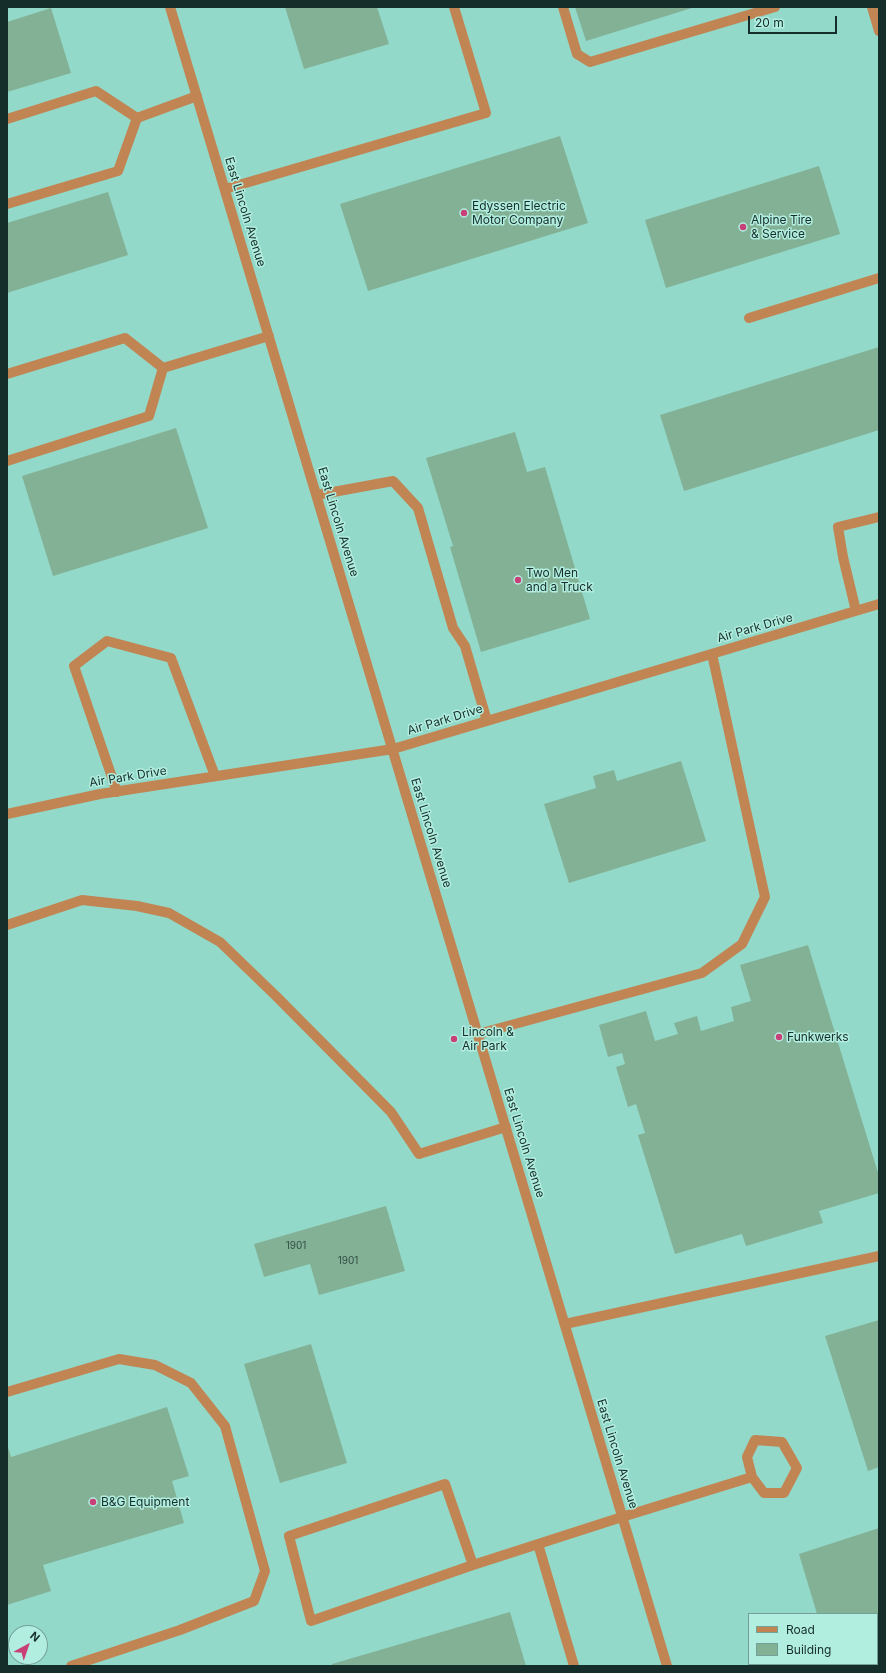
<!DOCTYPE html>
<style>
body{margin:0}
#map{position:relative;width:886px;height:1673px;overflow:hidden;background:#a6e1d3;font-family:Inter,sans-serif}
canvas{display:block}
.frame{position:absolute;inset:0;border:8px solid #162e29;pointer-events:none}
.legend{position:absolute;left:748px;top:1613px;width:130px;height:52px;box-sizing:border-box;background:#b2eee0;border:1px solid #74a197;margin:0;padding:5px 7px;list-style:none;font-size:12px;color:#162e29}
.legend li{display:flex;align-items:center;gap:8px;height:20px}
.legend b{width:20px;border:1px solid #74a197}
.north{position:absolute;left:8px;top:1625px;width:40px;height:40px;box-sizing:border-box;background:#b2eee0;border:1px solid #74a197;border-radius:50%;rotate:40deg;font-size:11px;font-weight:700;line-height:16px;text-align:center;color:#162e29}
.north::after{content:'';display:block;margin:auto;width:14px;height:18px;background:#c94079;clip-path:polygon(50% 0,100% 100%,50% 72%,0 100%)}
.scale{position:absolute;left:748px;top:16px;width:89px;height:18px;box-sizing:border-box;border:2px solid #162e29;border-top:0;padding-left:5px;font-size:12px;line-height:14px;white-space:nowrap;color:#162e29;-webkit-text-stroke:3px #b2eee0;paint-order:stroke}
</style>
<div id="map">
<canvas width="886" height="1673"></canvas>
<div class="frame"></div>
<ul class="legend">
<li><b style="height:5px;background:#c18554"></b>Road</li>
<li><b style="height:11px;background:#83b196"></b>Building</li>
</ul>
<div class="north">N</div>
<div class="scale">20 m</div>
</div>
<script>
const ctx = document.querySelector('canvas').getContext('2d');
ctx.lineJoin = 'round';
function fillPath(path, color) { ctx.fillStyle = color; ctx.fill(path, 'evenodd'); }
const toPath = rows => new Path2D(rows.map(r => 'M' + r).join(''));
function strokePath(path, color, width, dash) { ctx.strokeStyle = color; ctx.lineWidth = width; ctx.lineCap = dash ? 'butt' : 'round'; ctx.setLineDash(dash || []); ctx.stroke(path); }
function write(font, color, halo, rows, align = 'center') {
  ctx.font = font + ' Inter,sans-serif'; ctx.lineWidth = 3; ctx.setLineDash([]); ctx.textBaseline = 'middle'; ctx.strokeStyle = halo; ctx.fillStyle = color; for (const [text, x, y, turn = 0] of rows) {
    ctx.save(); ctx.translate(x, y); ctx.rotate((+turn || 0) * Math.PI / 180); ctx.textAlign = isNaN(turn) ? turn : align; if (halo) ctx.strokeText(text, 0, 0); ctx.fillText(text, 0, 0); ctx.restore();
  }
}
fillPath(toPath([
 [7,7,879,7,879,1666,7,1666],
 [749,1614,877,1614,877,1664,749,1664],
 [16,1633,40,1633,40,1657,16,1657]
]), '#93d9c9');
fillPath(toPath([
 [285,7,377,7,389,44,304,69],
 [575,7,695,7,586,41],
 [51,8,71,73,7,92,7,22],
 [560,136,588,223,368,291,340,204],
 [819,166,840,234,666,288,645,220],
 [108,192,128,255,7,293,7,223],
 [879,347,879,430,684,491,660,415],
 [176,428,208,528,53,576,22,476],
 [515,432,527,472,545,467,590,619,481,652,450,547,453,546,426,458],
 [681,761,706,841,569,883,544,804,596,788,593,776,614,770,617,781],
 [808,945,879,1176,879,1193,819,1211,823,1223,746,1246,742,1234,675,1254,638,1135,645,1133,636,1104,628,1107,616,1067,625,1064,622,1053,608,1057,599,1025,646,1011,655,1041,678,1034,674,1023,697,1016,701,1031,734,1021,731,1007,751,1001,740,965],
 [386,1206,405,1271,319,1295,310,1264,264,1277,254,1244],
 [879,1320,879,1467,868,1471,825,1336],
 [311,1344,347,1463,280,1483,244,1364],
 [167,1407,189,1476,172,1481,184,1523,43,1565,51,1591,7,1605,7,1444,11,1457],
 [879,1528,879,1616,877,1617,877,1614,817,1614,799,1554],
 [510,1612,526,1666,332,1666,332,1664]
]), '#83b196');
strokePath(toPath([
 [170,7,667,1666],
 [563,7,577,54,590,62,775,7],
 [872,7,879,31],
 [137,118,197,96],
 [7,119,96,91,137,118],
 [225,189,486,113,454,7],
 [7,204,118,171,137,118],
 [749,318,879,278],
 [163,368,269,336],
 [7,374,125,338,163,368],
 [7,461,149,416,163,368],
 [317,495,393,481,418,508,453,628,465,646,487,721],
 [856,611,843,557,838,527,879,517],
 [117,792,74,666,107,641,171,658,215,776],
 [7,814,100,794,393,749,879,604],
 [7,925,82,900,137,906,169,913,220,942,276,996,391,1112,419,1154,506,1127],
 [478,1034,702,973,742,944,765,897,712,654],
 [565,1324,879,1256],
 [7,1392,119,1359,155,1365,191,1383,225,1426,265,1571,254,1601,180,1630,71,1666],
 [538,1544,574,1666],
 [473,1565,445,1484,289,1536,311,1621,473,1565,622,1517,752,1477,764,1493,784,1493,797,1468,782,1442,755,1440,747,1457,752,1477],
 [877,1650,879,1649],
 [815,1666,823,1664]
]), '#c18554', 10);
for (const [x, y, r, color] of [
 [464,213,4,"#c94079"],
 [743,227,4,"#c94079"],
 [518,580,4,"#c94079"],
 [779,1037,4,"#c94079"],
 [454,1039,4,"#c94079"],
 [93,1502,4,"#c94079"]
]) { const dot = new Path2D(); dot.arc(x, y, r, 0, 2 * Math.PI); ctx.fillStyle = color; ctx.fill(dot); strokePath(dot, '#b2eee0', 1.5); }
write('10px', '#314f44', null, [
 ["1901",296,1246],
 ["1901",348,1261]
]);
write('12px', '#162e29', '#b2eee0', [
 ["Edyssen Electric",472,206],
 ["Motor Company",472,220],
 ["Alpine Tire",751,220],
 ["& Service",751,234],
 ["Two Men",526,573],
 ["and a Truck",526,587],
 ["Lincoln &",462,1032],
 ["Air Park",462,1046],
 ["Funkwerks",787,1037],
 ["B&G Equipment",101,1502]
], 'left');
write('12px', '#162e29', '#b2eee0', [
 ["East Lincoln Avenue",245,212,73],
 ["East Lincoln Avenue",338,522,73],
 ["Air Park Drive",755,628,-16],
 ["Air Park Drive",445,720,-17],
 ["Air Park Drive",128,777,-9],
 ["East Lincoln Avenue",431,833,73],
 ["East Lincoln Avenue",524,1143,73],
 ["East Lincoln Avenue",617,1454,73]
]);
</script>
